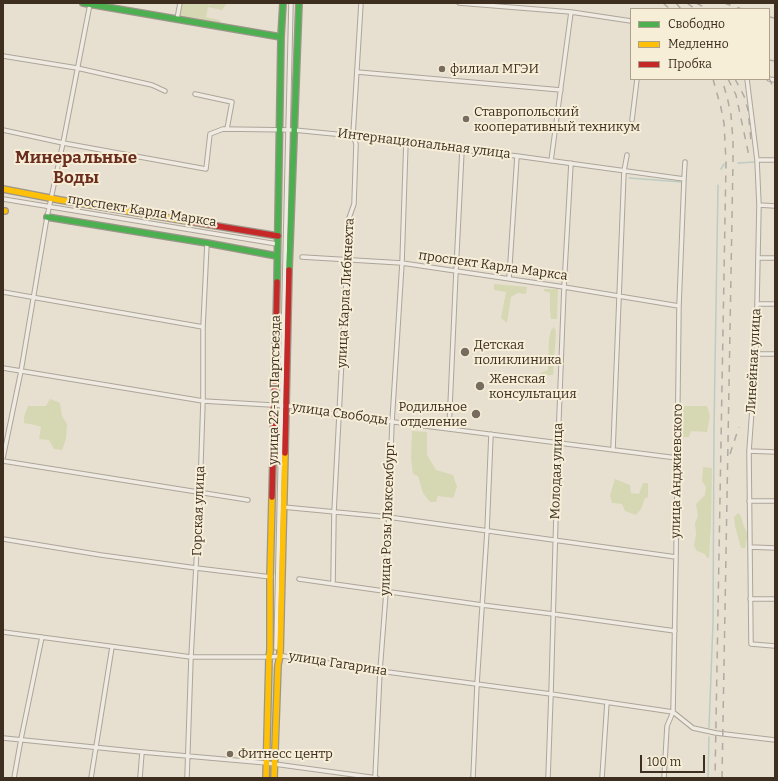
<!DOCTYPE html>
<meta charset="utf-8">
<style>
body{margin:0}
#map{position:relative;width:778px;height:781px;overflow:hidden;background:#e7e0d1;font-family:Bitter,serif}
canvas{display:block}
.frame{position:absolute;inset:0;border:4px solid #3d2e20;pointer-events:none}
.legend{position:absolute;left:630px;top:8px;width:140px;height:72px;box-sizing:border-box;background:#f7eed8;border:1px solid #ada18e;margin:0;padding:5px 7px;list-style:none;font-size:12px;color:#3d2e20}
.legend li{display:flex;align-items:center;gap:8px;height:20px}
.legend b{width:20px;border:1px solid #ada18e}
.scale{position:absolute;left:640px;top:755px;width:65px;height:18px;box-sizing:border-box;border:2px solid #3d2e20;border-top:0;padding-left:5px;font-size:12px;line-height:14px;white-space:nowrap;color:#3d2e20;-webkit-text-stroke:3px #f7eed8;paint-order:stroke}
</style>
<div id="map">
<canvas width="778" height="781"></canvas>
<div class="frame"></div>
<ul class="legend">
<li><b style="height:5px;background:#4caf50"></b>Свободно</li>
<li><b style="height:5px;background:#ffc107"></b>Медленно</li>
<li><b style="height:5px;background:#c62828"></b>Пробка</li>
</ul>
<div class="scale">100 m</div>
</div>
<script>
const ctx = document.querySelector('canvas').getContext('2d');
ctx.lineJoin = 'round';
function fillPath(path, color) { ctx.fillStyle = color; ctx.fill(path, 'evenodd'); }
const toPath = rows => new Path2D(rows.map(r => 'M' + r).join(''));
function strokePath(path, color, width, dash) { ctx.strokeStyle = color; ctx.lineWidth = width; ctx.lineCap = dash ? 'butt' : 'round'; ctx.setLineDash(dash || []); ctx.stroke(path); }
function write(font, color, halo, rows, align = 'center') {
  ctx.font = font + ' Bitter,serif'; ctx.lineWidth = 4; ctx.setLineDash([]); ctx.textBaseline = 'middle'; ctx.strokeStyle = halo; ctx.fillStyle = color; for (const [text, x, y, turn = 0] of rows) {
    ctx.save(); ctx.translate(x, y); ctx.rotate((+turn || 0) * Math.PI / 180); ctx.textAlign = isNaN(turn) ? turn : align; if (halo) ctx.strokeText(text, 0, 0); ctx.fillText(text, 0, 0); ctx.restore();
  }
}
fillPath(toPath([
 [181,3,203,3,210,5,211,3,227,3,222,10,208,7,206,17,220,20,221,25,178,18],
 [279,264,282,264,280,402,277,398],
 [494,284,527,287,526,294,518,293,511,297,507,323,501,318,506,292,494,290],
 [544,289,558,289,557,319,551,319,550,308,550,293,544,291],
 [554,327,556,332,553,375,541,376,540,373,548,370,549,339,551,330],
 [50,399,60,403,62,416,67,424,66,439,62,450,54,449,49,440,39,439,41,427,35,425,24,423,24,417,28,406,46,406],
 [682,406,707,406,710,416,707,432,691,431,689,437,683,437,681,431,683,417],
 [280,409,276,575,274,575,277,411],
 [412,431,427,432,427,455,436,470,453,475,457,487,453,498,438,496,436,502,430,502,423,493,418,476,413,474,411,459],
 [703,467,712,468,711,524,709,558,706,557,705,554,697,551,694,546,696,534,695,523,698,516,696,504,705,495,706,487,702,481],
 [615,479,630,485,631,493,639,494,643,483,648,483,648,497,645,498,641,509,636,515,625,511,622,504,612,503,610,495],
 [738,513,741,516,743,524,748,535,745,548,741,548,735,526,734,517],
 [273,665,275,668,273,753,271,755,269,754,269,753,272,666]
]), '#d6d7b3');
strokePath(toPath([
 [738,163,755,162],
 [721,169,724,164],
 [629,178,682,182],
 [709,728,713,623,714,428,718,185],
 [708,778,709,737]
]), '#bcccc2', 1.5);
const street = toPath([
 [459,3,571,12,631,21],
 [177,19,180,3],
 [3,56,77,68,152,85,165,91],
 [357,72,561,90],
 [747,79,757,160,759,205,756,354,749,451,751,644,775,646],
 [769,79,775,80],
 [195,94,232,102,227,129],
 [632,120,637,79],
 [3,130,63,143,206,169,210,134,223,129,294,130,406,141,462,150,517,156,684,179],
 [757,160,775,160],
 [551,161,571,12],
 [3,199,277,244],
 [759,205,775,206],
 [302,257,402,263,564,287,679,306],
 [759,258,775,258],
 [509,279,517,156],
 [3,292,203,327],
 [757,304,775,304],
 [756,354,775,354],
 [3,368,203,401,289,406,339,415,677,458],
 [449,429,456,271,462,150],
 [613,450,624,171,627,155],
 [749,451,775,452],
 [3,458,21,371,47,217,63,143,90,4],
 [3,461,248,500],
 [749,501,775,501],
 [283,507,388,517,676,557],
 [3,539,101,555,196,568,271,577],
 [750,547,775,548],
 [299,579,482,605,553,614,675,631],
 [333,584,334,512,347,260,348,221,354,204,356,144,353,135,361,3],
 [750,599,775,599],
 [3,632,191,657,269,657,283,656,380,671,551,694,673,712],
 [276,648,291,3],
 [673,712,693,728,716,733,775,740],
 [3,738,142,752,267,763,377,778],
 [14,778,21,739,42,637],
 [91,778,112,647],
 [140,778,142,752],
 [187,778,191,657,200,492,203,401,203,327,207,243],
 [375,778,380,671,386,592,392,422,402,263,406,141],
 [473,778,477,684,487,531,491,434],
 [548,778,551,694,558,443,564,287,571,163],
 [602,778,607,702],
 [664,778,667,726,673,712,676,557,679,306,684,179,685,162]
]);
const fast = toPath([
 [83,3,281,37],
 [47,217,207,243,277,256],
 [289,270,299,3],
 [277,282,281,37,283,3]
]);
const slow = toPath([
 [3,189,60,200,187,221],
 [3,211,5,211],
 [266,778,269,657,270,651,270,577,272,497],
 [274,778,278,665,280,656,285,453]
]);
const jam = toPath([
 [187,221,278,236],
 [285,453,289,270],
 [272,497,277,282]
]);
strokePath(street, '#ada599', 5.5);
strokePath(fast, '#9c958a', 8);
strokePath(slow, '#9c958a', 8);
strokePath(jam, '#9c958a', 8);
strokePath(street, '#efebe3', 3.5);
strokePath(fast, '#4caf50', 5.5);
strokePath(slow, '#ffc107', 5.5);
strokePath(jam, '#c62828', 5.5);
strokePath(toPath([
 [663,3,670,9],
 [676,3,681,9],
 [687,3,695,9],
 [696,3,708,9],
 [724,3,742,9],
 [769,17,775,18],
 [769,60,775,61],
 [769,78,775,91],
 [713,79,721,108,724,123,726,162,715,778],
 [728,79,736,95,749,156],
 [735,79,744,96,748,110,751,141],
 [730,454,739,427],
 [722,778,733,162,733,141,731,115,728,101,722,79]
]), '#afaaa2', 1.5, [7, 7]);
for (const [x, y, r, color] of [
 [442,69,4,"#786c5e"],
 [466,119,4,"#786c5e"],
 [465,352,5,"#786c5e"],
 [480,386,5,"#786c5e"],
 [476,414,5,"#786c5e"],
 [230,754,4,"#786c5e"]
]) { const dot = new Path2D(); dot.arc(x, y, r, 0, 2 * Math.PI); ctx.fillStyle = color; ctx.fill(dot); strokePath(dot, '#f7eed8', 1.5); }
write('13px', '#3d2e20', '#f7eed8', [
 ["филиал МГЭИ",450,69],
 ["Ставропольский",474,112],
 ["кооперативный техникум",474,127],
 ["Детская",474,345],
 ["поликлиника",474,360],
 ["Женская",489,379],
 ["консультация",489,394],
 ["Родильное",467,407,"right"],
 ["отделение",467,422,"right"],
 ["Фитнесс центр",238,754]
], 'left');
write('13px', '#3d2e20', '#f7eed8', [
 ["Интернациональная улица",424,144,7],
 ["проспект Карла Маркса",142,211,9],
 ["проспект Карла Маркса",493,266,8],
 ["улица Карла Либкнехта",346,293,-87],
 ["Линейная улица",754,361,-87],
 ["улица 22-го Партсъезда",275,390,-89],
 ["улица Свободы",340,414,8],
 ["Молодая улица",557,471,-88],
 ["улица Анджиевского",677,471,-89],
 ["Горская улица",199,511,-88],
 ["улица Розы Люксембург",388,519,-88],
 ["улица Гагарина",338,664,9]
]);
write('bold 17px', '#6b2e1e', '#f7eed8', [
 ["Минеральные",76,158],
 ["Воды",76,178]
]);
</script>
